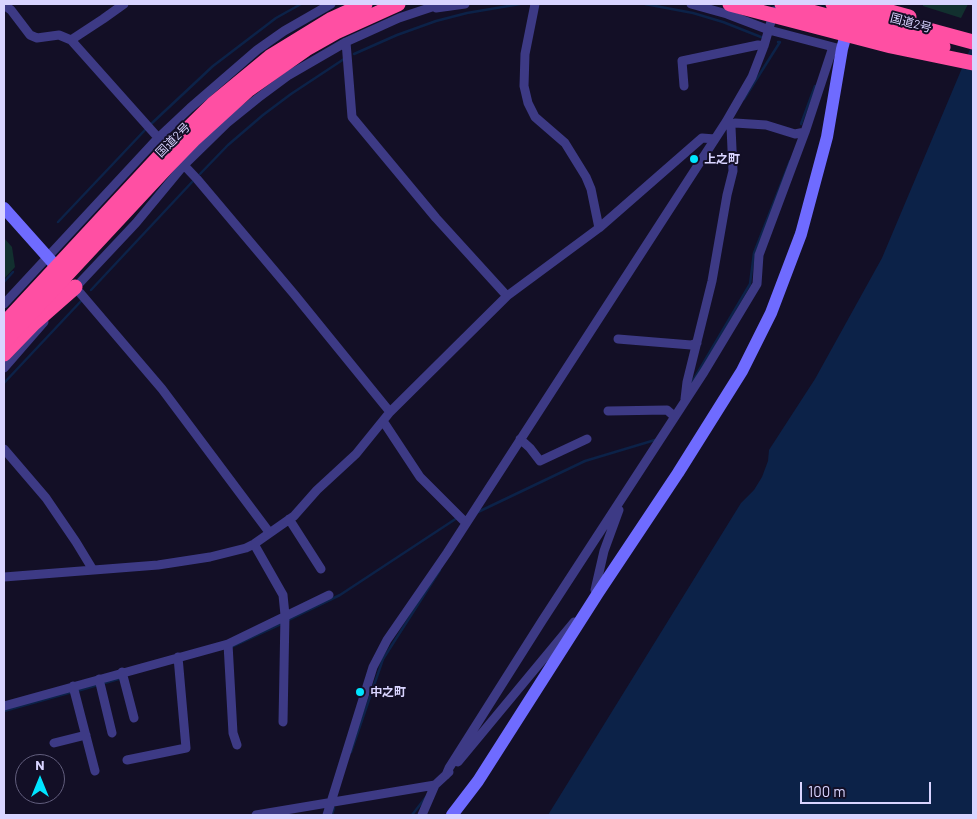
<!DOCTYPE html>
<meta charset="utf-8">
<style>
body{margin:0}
#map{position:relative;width:977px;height:819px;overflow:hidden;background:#130f26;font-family:Barlow,sans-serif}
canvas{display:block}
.frame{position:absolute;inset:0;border:5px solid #d9d4ff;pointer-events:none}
.north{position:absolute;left:15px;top:754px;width:50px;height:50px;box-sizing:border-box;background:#130f26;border:1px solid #625e7d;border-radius:50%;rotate:0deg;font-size:14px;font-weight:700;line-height:20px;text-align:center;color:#d9d4ff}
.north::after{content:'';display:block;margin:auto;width:18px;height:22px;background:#00e5ff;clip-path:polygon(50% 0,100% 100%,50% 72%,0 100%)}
.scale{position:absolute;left:800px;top:782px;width:131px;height:22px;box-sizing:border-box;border:2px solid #d9d4ff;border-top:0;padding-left:6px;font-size:15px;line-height:18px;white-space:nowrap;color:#d9d4ff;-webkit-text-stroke:4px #130f26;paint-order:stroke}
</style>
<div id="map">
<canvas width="977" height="819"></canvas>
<div class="frame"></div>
<div class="north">N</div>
<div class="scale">100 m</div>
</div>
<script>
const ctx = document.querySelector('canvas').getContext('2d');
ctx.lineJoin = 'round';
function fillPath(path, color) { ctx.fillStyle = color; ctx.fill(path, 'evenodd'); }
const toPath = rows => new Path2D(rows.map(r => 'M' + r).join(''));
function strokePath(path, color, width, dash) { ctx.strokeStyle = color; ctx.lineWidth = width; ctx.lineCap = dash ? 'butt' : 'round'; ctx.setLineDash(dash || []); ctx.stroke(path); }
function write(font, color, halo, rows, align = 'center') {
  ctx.font = font + ' Barlow,"Noto Sans JP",sans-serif'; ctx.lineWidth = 4; ctx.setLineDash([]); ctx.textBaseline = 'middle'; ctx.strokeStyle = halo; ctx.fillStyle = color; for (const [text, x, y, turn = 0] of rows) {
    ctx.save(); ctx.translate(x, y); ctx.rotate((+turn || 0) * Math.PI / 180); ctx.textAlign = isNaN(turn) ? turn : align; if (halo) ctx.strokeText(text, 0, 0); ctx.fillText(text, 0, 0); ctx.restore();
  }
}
fillPath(toPath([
 [923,4,968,4,961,18,923,6],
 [4,238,12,247,15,267,4,279]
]), '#12302f');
fillPath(toPath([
 [973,42,973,815,548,815,741,503,754,490,762,477,768,461,769,450,815,379,882,258]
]), '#0c2248');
strokePath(toPath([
 [645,4,693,13,723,22,761,37],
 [354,54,397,35,436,21,467,13,520,4],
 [744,99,780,42,778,42],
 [151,124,213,66,276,18,301,4],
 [801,124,815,86],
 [200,174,228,145,263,115,291,94,344,59],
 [58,222,145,130],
 [4,282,13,272],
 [91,290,193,181],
 [4,383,82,300],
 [691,384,750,284,754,253,790,161],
 [478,512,585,461,655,440],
 [288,620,340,595,457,518],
 [231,647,283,623],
 [77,691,122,678],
 [4,711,72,692],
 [351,752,383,659,440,570],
 [332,815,334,808],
 [412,815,426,797]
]), '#0c2248', 2.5);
strokePath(toPath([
 [535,4,525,54,524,86,528,103,535,117,565,143,586,177,591,189,599,228],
 [691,4,727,14,769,30,837,48],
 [4,5,11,10,30,35,37,38,59,35,71,40,170,151],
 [436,8,465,4],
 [71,40,103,19,124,4],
 [346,42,352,117,436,218,507,296],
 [684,86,682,61,758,45,764,46],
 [730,126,735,123,766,125,795,134,805,132],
 [181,162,197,179,294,294,390,412],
 [75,287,162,389,269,532],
 [73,290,136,223,184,165,227,123,258,98,289,75,346,42,399,18,441,4],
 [4,304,158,138,190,108,257,50,284,31,331,4],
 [618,339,691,345,697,343],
 [4,368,44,322],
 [685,399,687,382,712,281,727,195,733,171,731,127,726,122],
 [608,411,667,410,674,416],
 [383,421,420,477,466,523],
 [520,439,530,448,540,461,587,439],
 [4,449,46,498,76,542,93,570],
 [289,519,321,569],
 [254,544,283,595,285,615,283,722],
 [4,577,158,565,210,557,246,548,254,544,294,516,317,490,356,454,390,412,507,296,599,228,702,138,715,139],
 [598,593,595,590,604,551,619,510],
 [228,644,233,733,237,745],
 [122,672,134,718],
 [99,679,112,733],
 [73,686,95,771],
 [4,706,228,644,329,595],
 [54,743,86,735],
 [127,760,186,748,178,657],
 [458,762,574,622],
 [446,775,449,768,542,621,704,372,757,284,759,255,805,132,833,47],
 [256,815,435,785],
 [327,815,373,667,387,640,447,553,726,122,752,77,764,46,774,11],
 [422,815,435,785,449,772]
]), '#3d3a85', 9);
strokePath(toPath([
 [4,208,62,273],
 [452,815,478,781,598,593,678,473,742,371,771,313,801,234,827,137,842,49,848,27]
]), '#6f6bff', 12);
strokePath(toPath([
 [862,4,909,17],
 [4,354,34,323,75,287]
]), '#ff4fa3', 15);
strokePath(toPath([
 [730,4,891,46,973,63],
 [782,4,943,47],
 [833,4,973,42],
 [4,324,158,158,213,104,270,57,332,19,365,4],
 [4,342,166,168,193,140,249,89,306,49,336,32,398,4]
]), '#ff4fa3', 15);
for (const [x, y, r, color] of [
 [694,159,5,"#00e5ff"],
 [360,692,5,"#00e5ff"]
]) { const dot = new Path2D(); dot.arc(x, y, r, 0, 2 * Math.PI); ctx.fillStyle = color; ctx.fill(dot); strokePath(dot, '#130f26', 2); }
write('12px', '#d9d4ff', '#130f26', [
 ["国道2号",911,23,15],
 ["国道2号",173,140,-45]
]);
write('bold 12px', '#d9d4ff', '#130f26', [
 ["上之町",704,159],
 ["中之町",370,692]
], 'left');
</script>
